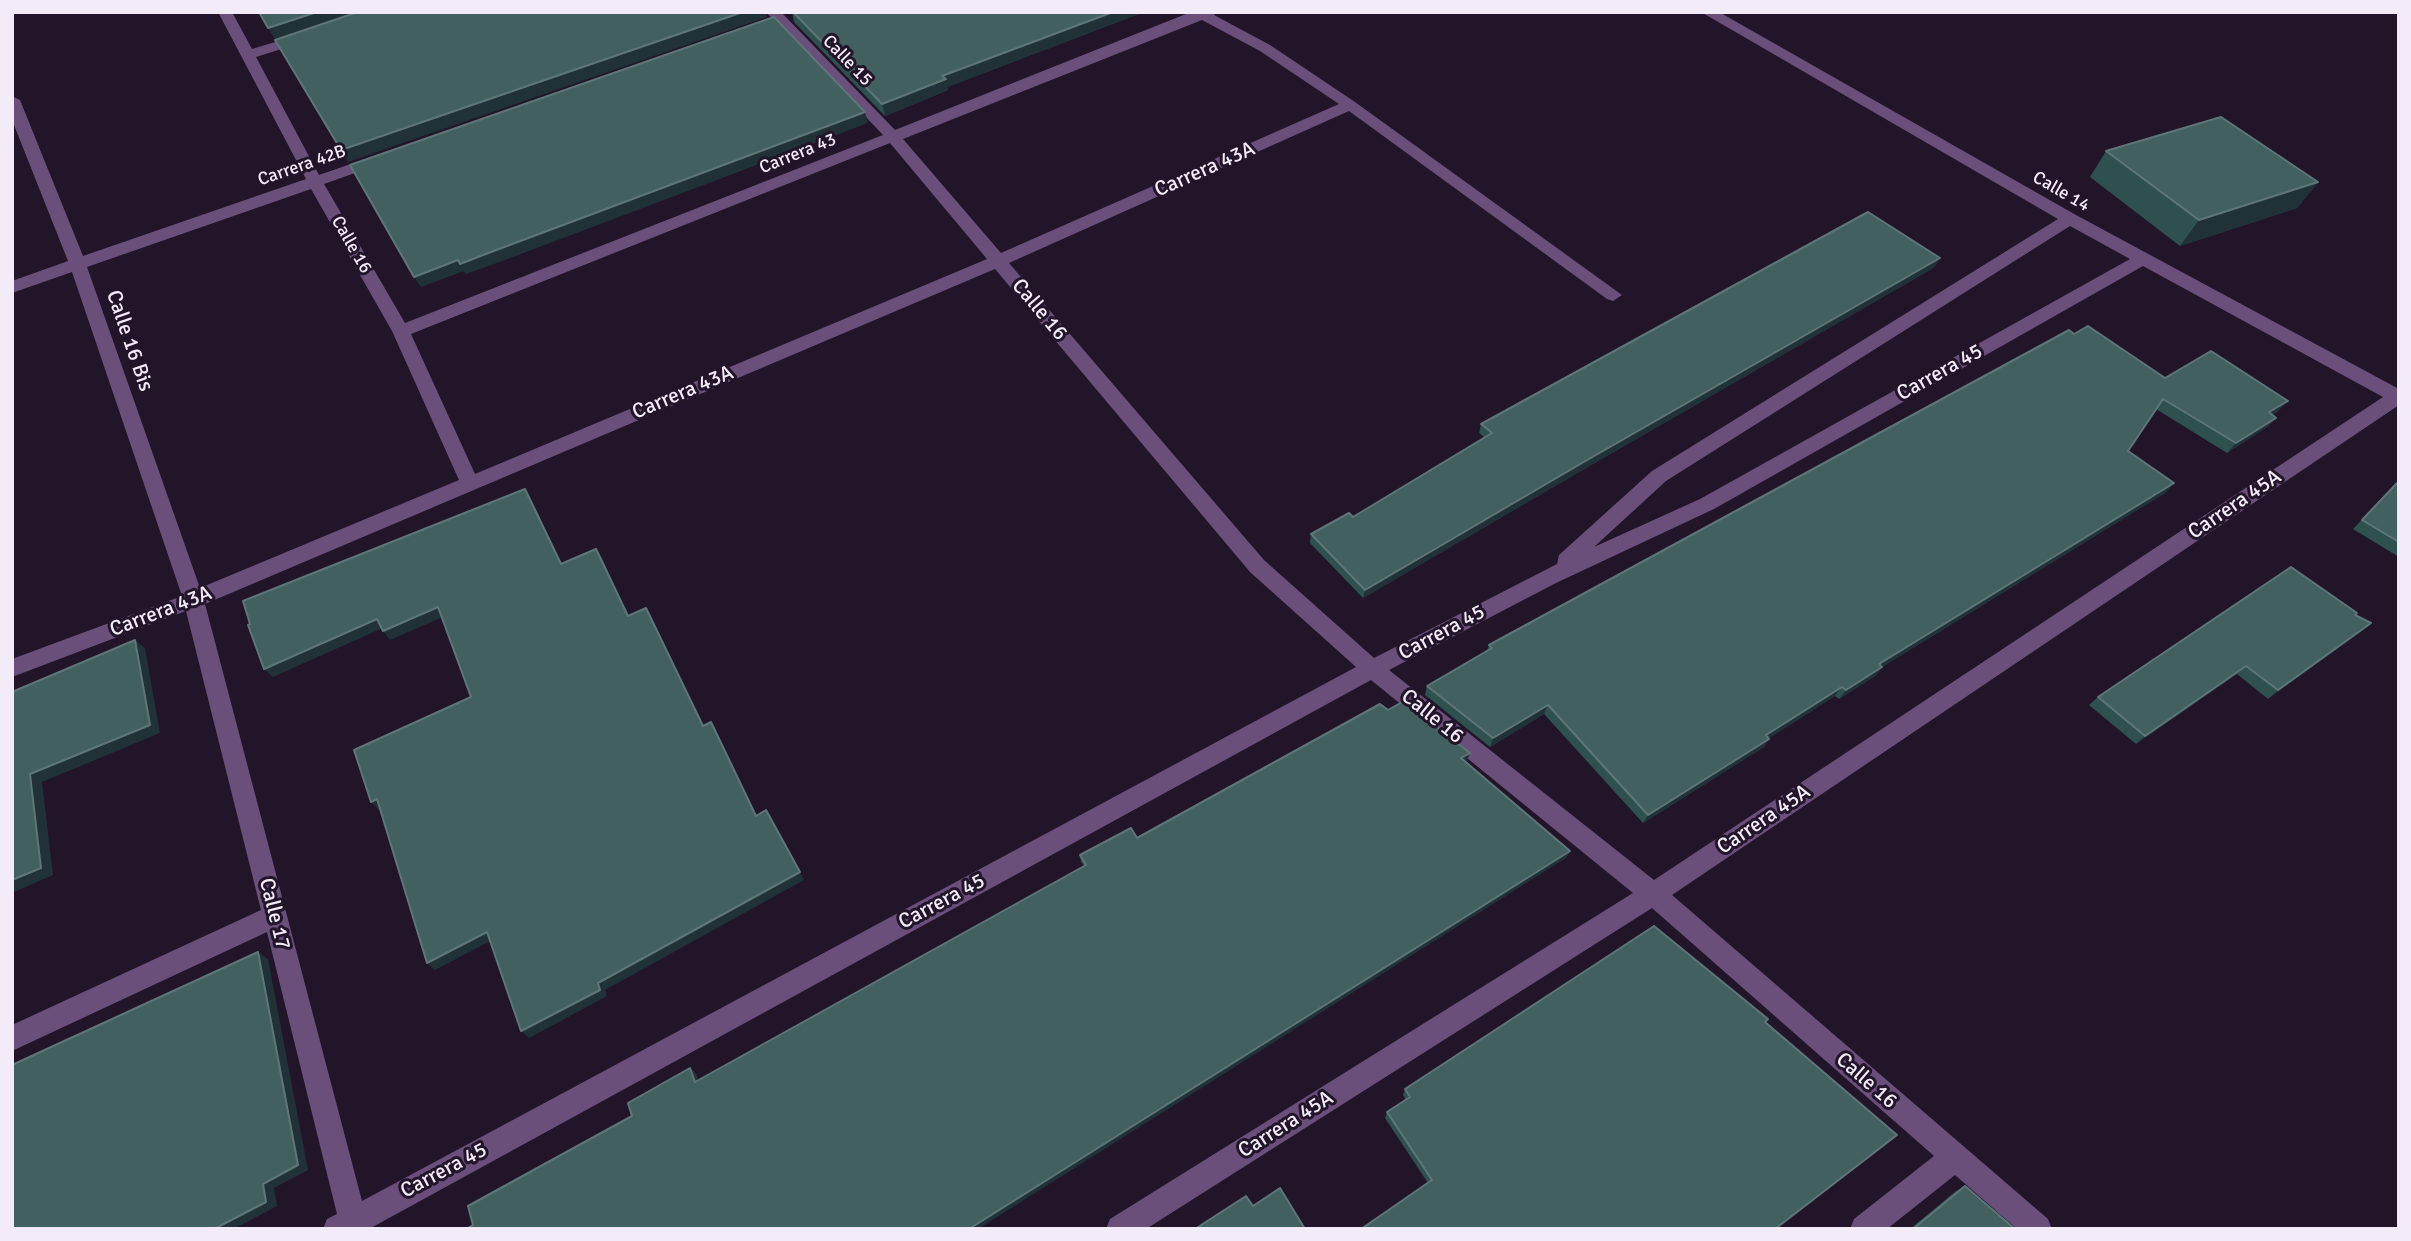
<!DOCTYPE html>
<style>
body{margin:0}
#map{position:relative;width:2411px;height:1241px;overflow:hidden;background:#22152a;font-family:Signika,sans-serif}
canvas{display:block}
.frame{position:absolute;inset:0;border:14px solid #f4ebf9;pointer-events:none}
</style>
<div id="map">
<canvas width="2411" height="1241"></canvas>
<div class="frame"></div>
</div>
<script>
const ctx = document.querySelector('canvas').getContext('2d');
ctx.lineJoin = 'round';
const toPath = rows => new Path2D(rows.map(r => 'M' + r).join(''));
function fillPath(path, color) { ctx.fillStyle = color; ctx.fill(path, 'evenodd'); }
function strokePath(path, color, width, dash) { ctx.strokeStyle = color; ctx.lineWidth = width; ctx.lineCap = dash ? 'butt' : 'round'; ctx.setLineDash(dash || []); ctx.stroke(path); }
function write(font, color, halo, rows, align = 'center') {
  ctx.font = font + ' Signika,sans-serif'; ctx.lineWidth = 6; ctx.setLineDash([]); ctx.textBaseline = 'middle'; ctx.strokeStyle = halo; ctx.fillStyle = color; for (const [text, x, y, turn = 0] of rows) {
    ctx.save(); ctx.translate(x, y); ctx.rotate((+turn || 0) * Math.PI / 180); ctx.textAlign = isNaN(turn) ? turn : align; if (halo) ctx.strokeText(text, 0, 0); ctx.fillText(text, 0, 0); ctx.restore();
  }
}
fillPath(toPath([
 [218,12,232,12,252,49,305,33,312,37,310,40,256,57,319,175,377,155,385,160,383,163,324,184,405,323,883,135,766,12,781,12,895,130,1191,12,1216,12,1214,15,1270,45,1355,102,1622,295,1613,301,1607,299,1349,111,1009,263,1264,560,1374,658,1557,564,1559,555,1652,471,2058,219,1701,12,1719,12,2076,215,2399,389,2399,405,1672,895,2048,1219,2052,1229,2017,1229,1955,1175,1887,1229,1850,1229,1854,1219,1934,1156,1652,908,1146,1229,1106,1229,1110,1219,1633,893,1371,680,369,1229,323,1229,327,1219,337,1214,267,932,12,1051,12,1025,261,910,186,611,12,677,12,659,182,596,72,272,12,293,12,281,68,261,12,120,12,96,20,100,83,256,306,179,218,12],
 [1202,20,1260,51,1339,104,1001,253,903,139,1202,20],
 [890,143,987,259,475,474,411,334,890,143],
 [311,189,392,331,459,480,200,588,87,267,311,189],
 [2070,226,2130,259,1700,499,1594,547,1666,481,2070,226],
 [2143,266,2383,397,1654,880,1389,670,1556,583,1714,509,2143,266],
 [995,269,1250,572,1356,667,362,1201,205,604,995,269]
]), '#6a4f7a');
fillPath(toPath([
 [792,12,1144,12,947,87,948,90,885,116,794,22],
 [2106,151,2318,182,2297,208,2180,246,2090,177],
 [1935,267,1579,472,1363,598,1310,543,1311,534,1353,517,1485,438,1479,433,1481,424],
 [2074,334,2165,378,2278,411,2272,415,2276,418,2267,427,2227,453,2156,409,2128,451,2174,483,2165,493,1882,667,1875,676,1839,699,1835,696,1769,738,1764,747,1643,823,1544,714,1490,747,1425,695,1427,686,1487,651,1489,645],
 [2399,480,2399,557,2353,529],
 [2355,615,2371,623,2268,699,2237,674,2136,744,2089,705,2098,697],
 [1388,710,1467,761,1466,762,1570,851,1566,858,473,1225,632,1116,690,1068,696,1074,698,1080,1084,866,1081,862,1080,855,1137,838],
 [1765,1022,1428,1183,1385,1118,1387,1112,1406,1100,1403,1095,1405,1089],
 [1965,1186,2015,1229,1910,1229,1956,1191]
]), '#2e504f');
fillPath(toPath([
 [317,12,360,12,275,39,268,28],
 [743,12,765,12,767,17,348,162,341,150],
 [1113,12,1144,12,947,87,948,90,885,116,882,104,942,76],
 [865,112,868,123,497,263,466,274,464,271,421,287,414,277],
 [2318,182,2297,208,2180,246,2199,220],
 [1940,258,1935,267,1579,472,1363,598,1365,590,1582,463],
 [2288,401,2278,411,2260,422,2269,412],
 [2276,418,2267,427,2227,453,2236,443],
 [2174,483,2165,493,1872,673,1879,664],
 [525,489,530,498,567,573,561,564],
 [596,549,602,558,633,625,628,616],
 [438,607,445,616,390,640,383,631],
 [646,608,651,617,708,734,703,726],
 [377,619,385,627,273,677,264,669],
 [2371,623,2361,632,2268,699,2278,690],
 [135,640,145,648,160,733,42,782,53,875,12,893,12,880,30,774],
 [2246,666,2237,674,2136,744,2145,736],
 [1882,667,1875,676,1839,699,1846,690],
 [1842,687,1835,696,1760,744,1766,735],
 [1548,705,1544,714,1490,747,1493,738],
 [1769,739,1764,747,1643,823,1648,815],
 [1470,753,1467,761,1459,766,1461,758],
 [377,799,379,810,371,802],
 [766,810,804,880,605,990,607,996,529,1038,521,1031],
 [1570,851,1566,858,978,1229,969,1229],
 [487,932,494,939,435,970,427,963],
 [258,952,268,959,308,1170,274,1188,277,1206,234,1229,214,1229,263,1184],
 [690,1068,696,1074,701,1087,695,1082]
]), '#203138');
const building = toPath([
 [259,12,317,12,268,28,259,12],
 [358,12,743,12,341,150,275,40,358,12],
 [793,12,1113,12,942,76,946,79,882,104,793,12],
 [774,17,865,112,491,252,460,264,458,260,414,277,350,165,774,17],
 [2221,117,2318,182,2199,220,2106,151,2221,117],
 [1868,212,1940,258,1582,463,1365,590,1311,534,1349,513,1353,517,1492,433,1481,424,1868,212],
 [2088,326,2165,378,2211,351,2288,401,2269,412,2276,418,2236,443,2163,399,2128,451,2174,483,1879,664,1882,667,1846,690,1842,687,1766,735,1769,739,1648,815,1548,705,1493,738,1427,686,1492,648,1489,645,2069,330,2074,334,2088,326],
 [2399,481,2399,542,2362,520,2399,481],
 [525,489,561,564,596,549,628,616,646,608,703,726,711,722,756,816,766,810,800,872,598,983,600,990,521,1031,487,932,427,963,377,799,371,802,354,750,471,697,438,607,383,631,377,619,264,669,248,625,250,624,243,601,525,489],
 [2291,567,2357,613,2355,615,2371,623,2278,690,2246,666,2145,736,2098,697,2291,567],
 [135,640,150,725,30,774,41,868,12,880,12,692,135,640],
 [1404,701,1470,753,1461,758,1570,851,969,1229,466,1229,473,1225,468,1206,632,1116,628,1103,690,1068,695,1082,1086,865,1080,855,1131,828,1137,838,1380,704,1388,710,1404,701],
 [1654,926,1768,1019,1765,1022,1897,1135,1775,1229,1361,1229,1432,1180,1387,1112,1410,1097,1405,1089,1654,926],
 [258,952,298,1165,263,1184,266,1202,214,1229,12,1229,12,1065,258,952],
 [1965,1186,2015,1229,1913,1229,1965,1186],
 [1280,1188,1305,1229,1195,1229,1246,1196,1253,1206,1280,1188]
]);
fillPath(building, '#436061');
strokePath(building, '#5f7679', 2);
write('18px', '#f4ebf9', '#22152a', [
 ["Calle 15",847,61,46],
 ["Carrera 43",798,154,-22],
 ["Carrera 42B",302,166,-19],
 ["Calle 14",2061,192,30],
 ["Calle 16",351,245,60]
]);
write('21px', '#f4ebf9', '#22152a', [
 ["Carrera 43A",1205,170,-24],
 ["Calle 16",1039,310,50],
 ["Calle 16 Bis",129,341,71],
 ["Carrera 45",1940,373,-29],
 ["Carrera 43A",683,393,-23],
 ["Carrera 45A",2235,505,-34],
 ["Carrera 43A",161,612,-21],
 ["Carrera 45",1442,633,-28],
 ["Calle 16",1432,717,39],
 ["Carrera 45A",1764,820,-34],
 ["Carrera 45",942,902,-28],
 ["Calle 17",274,914,76],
 ["Calle 16",1866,1081,41],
 ["Carrera 45A",1286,1125,-32],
 ["Carrera 45",444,1171,-28]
]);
</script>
